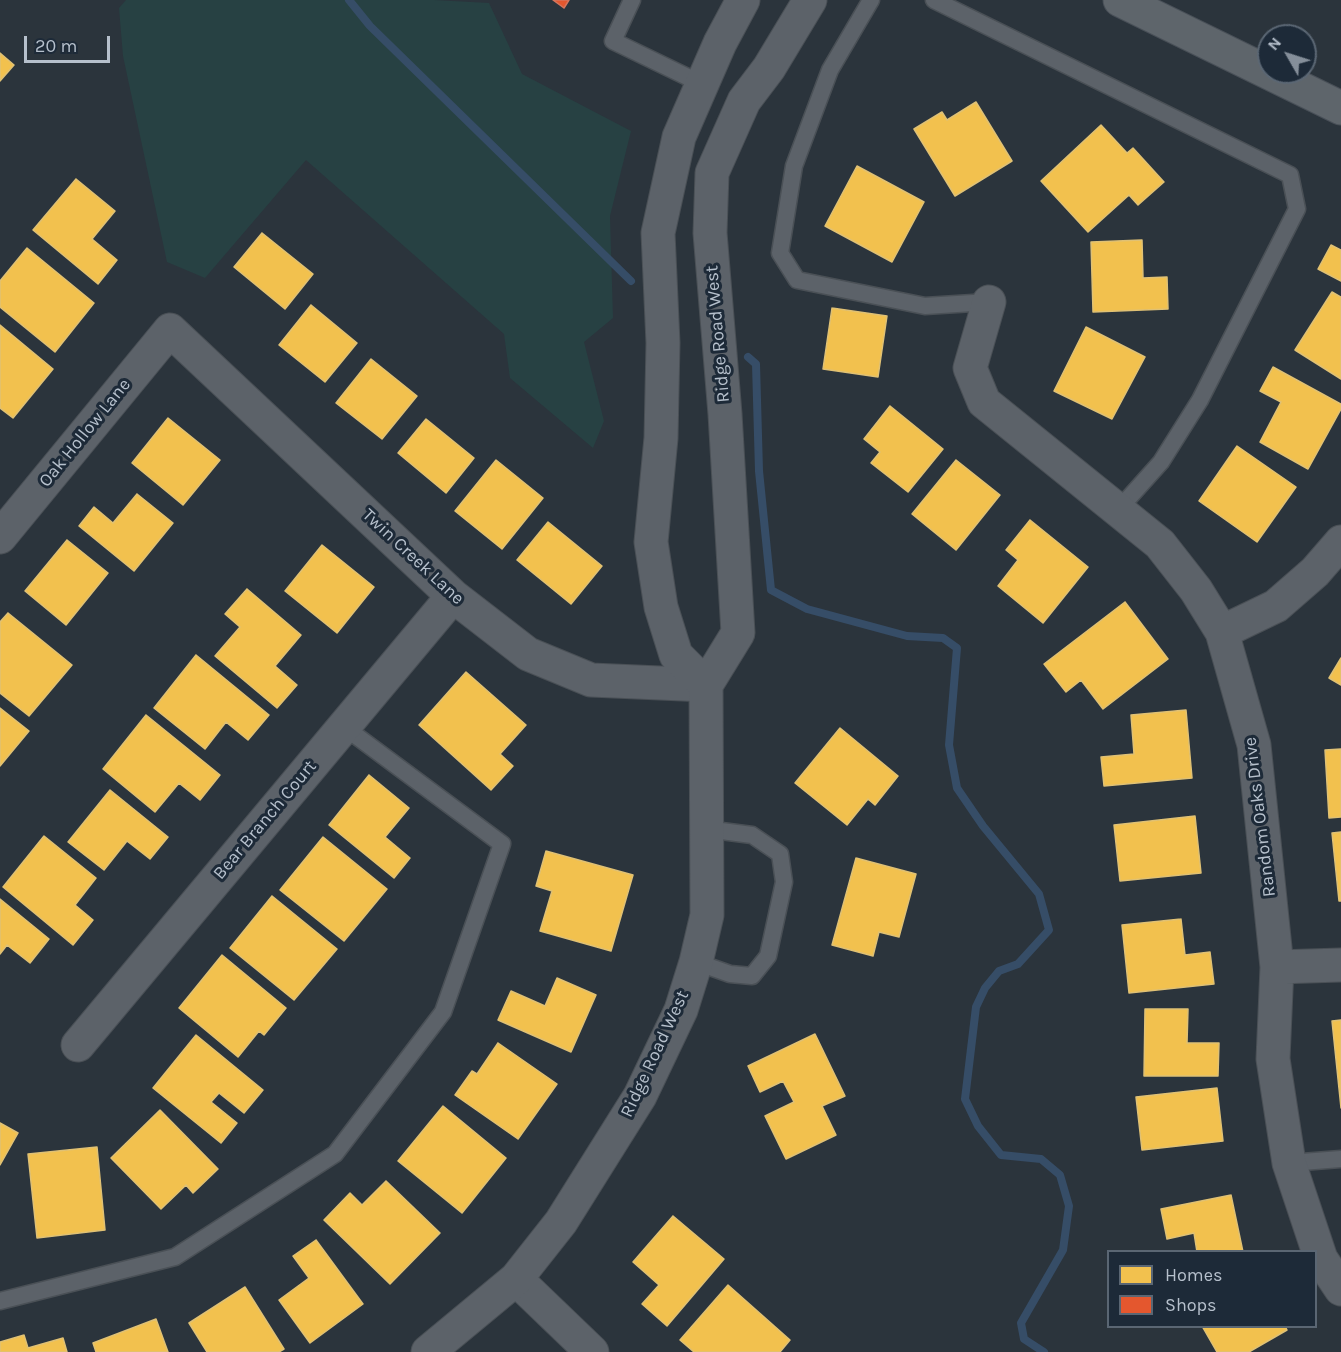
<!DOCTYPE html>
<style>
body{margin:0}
#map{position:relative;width:1341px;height:1352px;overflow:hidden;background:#2b343c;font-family:Karla,sans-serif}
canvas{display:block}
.legend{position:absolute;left:1107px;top:1250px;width:210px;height:78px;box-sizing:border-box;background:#1d2a38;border:2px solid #5a6673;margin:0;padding:8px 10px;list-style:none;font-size:18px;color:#b6c0cc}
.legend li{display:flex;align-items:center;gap:12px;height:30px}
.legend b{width:30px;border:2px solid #5a6673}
.north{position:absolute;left:1257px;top:24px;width:60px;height:60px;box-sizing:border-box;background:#1d2a38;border:2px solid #5a6673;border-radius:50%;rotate:309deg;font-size:16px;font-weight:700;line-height:24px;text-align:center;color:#b6c0cc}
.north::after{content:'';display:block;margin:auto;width:21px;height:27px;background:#858f9a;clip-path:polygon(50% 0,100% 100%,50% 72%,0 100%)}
.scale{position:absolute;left:24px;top:36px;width:86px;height:27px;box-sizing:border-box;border:3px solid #b6c0cc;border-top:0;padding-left:8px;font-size:18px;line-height:21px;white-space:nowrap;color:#b6c0cc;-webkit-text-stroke:4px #1d2a38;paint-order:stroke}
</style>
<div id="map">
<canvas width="1341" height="1352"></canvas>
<ul class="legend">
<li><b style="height:16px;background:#f2c14e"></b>Homes</li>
<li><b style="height:16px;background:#e4572e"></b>Shops</li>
</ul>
<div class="north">N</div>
<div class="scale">20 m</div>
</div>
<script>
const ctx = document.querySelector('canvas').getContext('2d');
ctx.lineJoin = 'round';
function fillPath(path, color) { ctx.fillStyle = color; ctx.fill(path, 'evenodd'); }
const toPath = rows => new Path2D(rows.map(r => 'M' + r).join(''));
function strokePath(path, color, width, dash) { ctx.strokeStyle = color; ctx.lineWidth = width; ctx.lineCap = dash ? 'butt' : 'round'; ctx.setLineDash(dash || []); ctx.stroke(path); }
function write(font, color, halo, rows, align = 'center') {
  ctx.font = font + ' Karla,sans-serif'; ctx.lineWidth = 6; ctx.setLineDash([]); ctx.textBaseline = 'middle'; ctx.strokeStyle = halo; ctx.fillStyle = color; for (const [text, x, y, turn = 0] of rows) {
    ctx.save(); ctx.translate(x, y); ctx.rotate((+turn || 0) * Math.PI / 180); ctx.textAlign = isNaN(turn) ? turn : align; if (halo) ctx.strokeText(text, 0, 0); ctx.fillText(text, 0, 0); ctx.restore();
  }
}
fillPath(toPath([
 [126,0,434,0,489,3,522,74,631,131,610,216,613,318,584,342,604,421,593,448,510,378,504,334,306,160,205,278,167,262,123,56,119,8]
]), '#274143');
const homes = toPath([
 [0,53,14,65,0,81,0,53],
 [976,102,1012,161,955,196,914,129,942,112,947,120,976,102],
 [1101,125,1127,153,1133,148,1164,182,1138,205,1129,195,1088,232,1041,181,1101,125],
 [857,166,924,202,892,262,825,226,857,166],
 [76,179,115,211,92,239,117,260,98,284,33,230,76,179],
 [262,233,313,274,285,309,234,267,262,233],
 [1142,240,1143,278,1167,277,1168,309,1093,312,1091,242,1142,240],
 [1331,245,1341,250,1341,281,1318,269,1331,245],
 [27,248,94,303,55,352,0,307,0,281,27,248],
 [1332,292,1341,297,1341,379,1295,350,1332,292],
 [311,305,357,343,325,382,279,345,311,305],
 [832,308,887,316,878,377,823,369,832,308],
 [0,325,53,369,13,418,0,408,0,325],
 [1086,327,1145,357,1112,419,1054,391,1086,327],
 [371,359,417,396,382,439,336,403,371,359],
 [1273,367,1341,404,1341,409,1308,469,1260,442,1281,402,1260,391,1273,367],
 [890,406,943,449,908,492,871,463,880,452,864,439,890,406],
 [168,418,220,460,183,505,132,463,168,418],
 [426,419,474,458,446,493,398,453,426,419],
 [1237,446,1296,487,1257,542,1199,501,1237,446],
 [496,460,543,498,502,549,455,511,496,460],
 [956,460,1000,495,956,550,912,514,956,460],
 [137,494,173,523,134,571,79,526,94,507,113,523,137,494],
 [1030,520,1088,567,1043,623,998,586,1018,560,1006,550,1030,520],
 [548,522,602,566,571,604,517,560,548,522],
 [67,540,108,573,66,625,25,591,67,540],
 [322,545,374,587,337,633,285,591,322,545],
 [247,589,301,635,275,666,297,685,277,708,215,656,240,627,225,614,247,589],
 [1125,602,1168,659,1103,709,1081,680,1066,692,1044,664,1125,602],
 [8,613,72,665,29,716,0,693,0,622,8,613],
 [196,655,269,715,248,740,226,722,205,749,154,708,196,655],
 [1341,658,1341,685,1329,678,1341,658],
 [466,672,526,725,500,754,513,766,491,790,419,725,466,672],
 [0,708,29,731,0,766,0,708],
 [1186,710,1192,778,1104,786,1101,757,1134,754,1131,715,1186,710],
 [146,715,220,775,200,800,179,783,155,812,103,769,146,715],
 [840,728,898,776,875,805,868,799,847,825,795,783,840,728],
 [1341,749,1341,817,1329,818,1325,750,1341,749],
 [369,775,409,808,385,837,410,858,394,878,329,825,369,775],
 [110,790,168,837,150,859,127,841,104,870,68,842,110,790],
 [1195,816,1201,873,1120,881,1114,825,1195,816],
 [1341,832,1341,901,1339,901,1332,833,1341,832],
 [44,836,96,878,75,905,93,920,73,945,3,887,44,836],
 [323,837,387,889,344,941,280,890,323,837],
 [546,851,633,875,611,951,540,931,552,891,536,886,546,851],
 [856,858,916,874,899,937,879,932,873,956,832,945,856,858],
 [272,896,337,949,294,1000,230,948,272,896],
 [0,899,49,939,30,963,7,945,0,954,0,899],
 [1181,919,1185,955,1210,952,1214,984,1129,993,1122,925,1181,919],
 [222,955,286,1008,264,1035,259,1031,238,1057,179,1008,222,955],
 [557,978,596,995,571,1052,498,1020,511,991,545,1006,557,978],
 [1145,1009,1188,1009,1187,1043,1219,1043,1218,1076,1144,1076,1145,1009],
 [1341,1020,1341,1108,1332,1021,1341,1020],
 [815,1034,845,1096,822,1106,836,1135,786,1159,765,1116,794,1102,783,1081,760,1092,748,1066,815,1034],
 [196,1035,263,1090,244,1113,219,1093,211,1102,237,1123,221,1143,153,1088,196,1035],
 [498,1043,557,1084,518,1139,455,1095,472,1071,477,1074,498,1043],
 [1217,1088,1223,1141,1142,1150,1136,1097,1217,1088],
 [443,1106,506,1158,462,1213,398,1161,443,1106],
 [160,1110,218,1169,193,1193,186,1185,161,1209,111,1158,160,1110],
 [0,1123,18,1133,0,1165,0,1123],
 [97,1147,105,1230,37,1238,28,1154,97,1147],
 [386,1181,440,1233,390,1284,324,1220,350,1193,362,1205,386,1181],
 [1231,1195,1243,1252,1197,1252,1194,1233,1167,1239,1161,1209,1231,1195],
 [673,1216,724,1259,667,1326,642,1304,659,1285,633,1262,673,1216],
 [316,1240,363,1304,310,1343,279,1300,309,1278,293,1256,316,1240],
 [728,1285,790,1340,780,1352,694,1352,680,1340,728,1285],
 [245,1287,284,1349,279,1352,207,1352,189,1323,245,1287],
 [156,1319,168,1352,96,1352,93,1343,156,1319],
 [1202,1326,1285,1326,1287,1330,1249,1352,1217,1352,1202,1326],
 [24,1335,28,1348,63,1338,67,1352,0,1352,0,1342,24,1335]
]);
fillPath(homes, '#f2c14e');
strokePath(homes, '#e0c174', 1.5);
const shops = toPath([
 [553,0,569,0,564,8,553,0]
]);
fillPath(shops, '#e4572e');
strokePath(shops, '#d6765d', 1.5);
strokePath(toPath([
 [349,0,370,26,631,281],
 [748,357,756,364,759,471,771,590,807,609,907,636,943,638,957,648,949,745,957,788,983,826,1039,894,1049,930,1018,964,999,971,985,988,976,1007,965,1099,978,1126,1001,1155,1041,1159,1060,1175,1069,1206,1063,1250,1021,1323,1024,1339,1044,1352]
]), '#364d67', 8);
const service = toPath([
 [632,0,613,41,702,84],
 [871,0,830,70,794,166,780,253,797,280,925,306,989,302],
 [934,0,1290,175,1297,209,1200,400,1161,462,1118,510],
 [696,962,730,974,752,976,768,956,784,882,780,854,752,835,706,829],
 [1289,1163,1341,1159],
 [0,1301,175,1257,335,1154,443,1012,502,844,343,726]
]);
const minor = toPath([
 [989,302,970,368,984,402,1160,544,1196,590,1222,632,1254,745,1277,967,1273,1059,1289,1163,1321,1259,1341,1289],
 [0,537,170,330,453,596,528,654,591,680,706,685],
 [1222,632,1276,606,1315,572,1341,542],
 [1277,967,1341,965],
 [78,1045,453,596],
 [516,1279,592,1352]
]);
const tertiary = toPath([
 [706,685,676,655,661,607,651,542,661,438,663,343,658,233,679,137,720,43,743,0],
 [428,1352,516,1279,561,1222,640,1096,681,1010,696,962,707,915,706,685,738,633,725,414,710,233,712,173,744,101,769,68,810,0]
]);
const primary = toPath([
 [1120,0,1341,108]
]);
strokePath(service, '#4a5056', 19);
strokePath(minor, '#4a5056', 35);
strokePath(tertiary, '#4a5056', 35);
strokePath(primary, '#495058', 35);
strokePath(service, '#5c6269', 16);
strokePath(minor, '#5c6269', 33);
strokePath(tertiary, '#5c6269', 33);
strokePath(primary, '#5e656b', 33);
write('18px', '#b6c0cc', '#1d2a38', [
 ["Ridge Road West",718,334,-95],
 ["Oak Hollow Lane",85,433,-51],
 ["Twin Creek Lane",413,557,43],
 ["Random Oaks Drive",1260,817,-97],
 ["Bear Branch Court",265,820,-50],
 ["Ridge Road West",655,1054,-65]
]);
</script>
